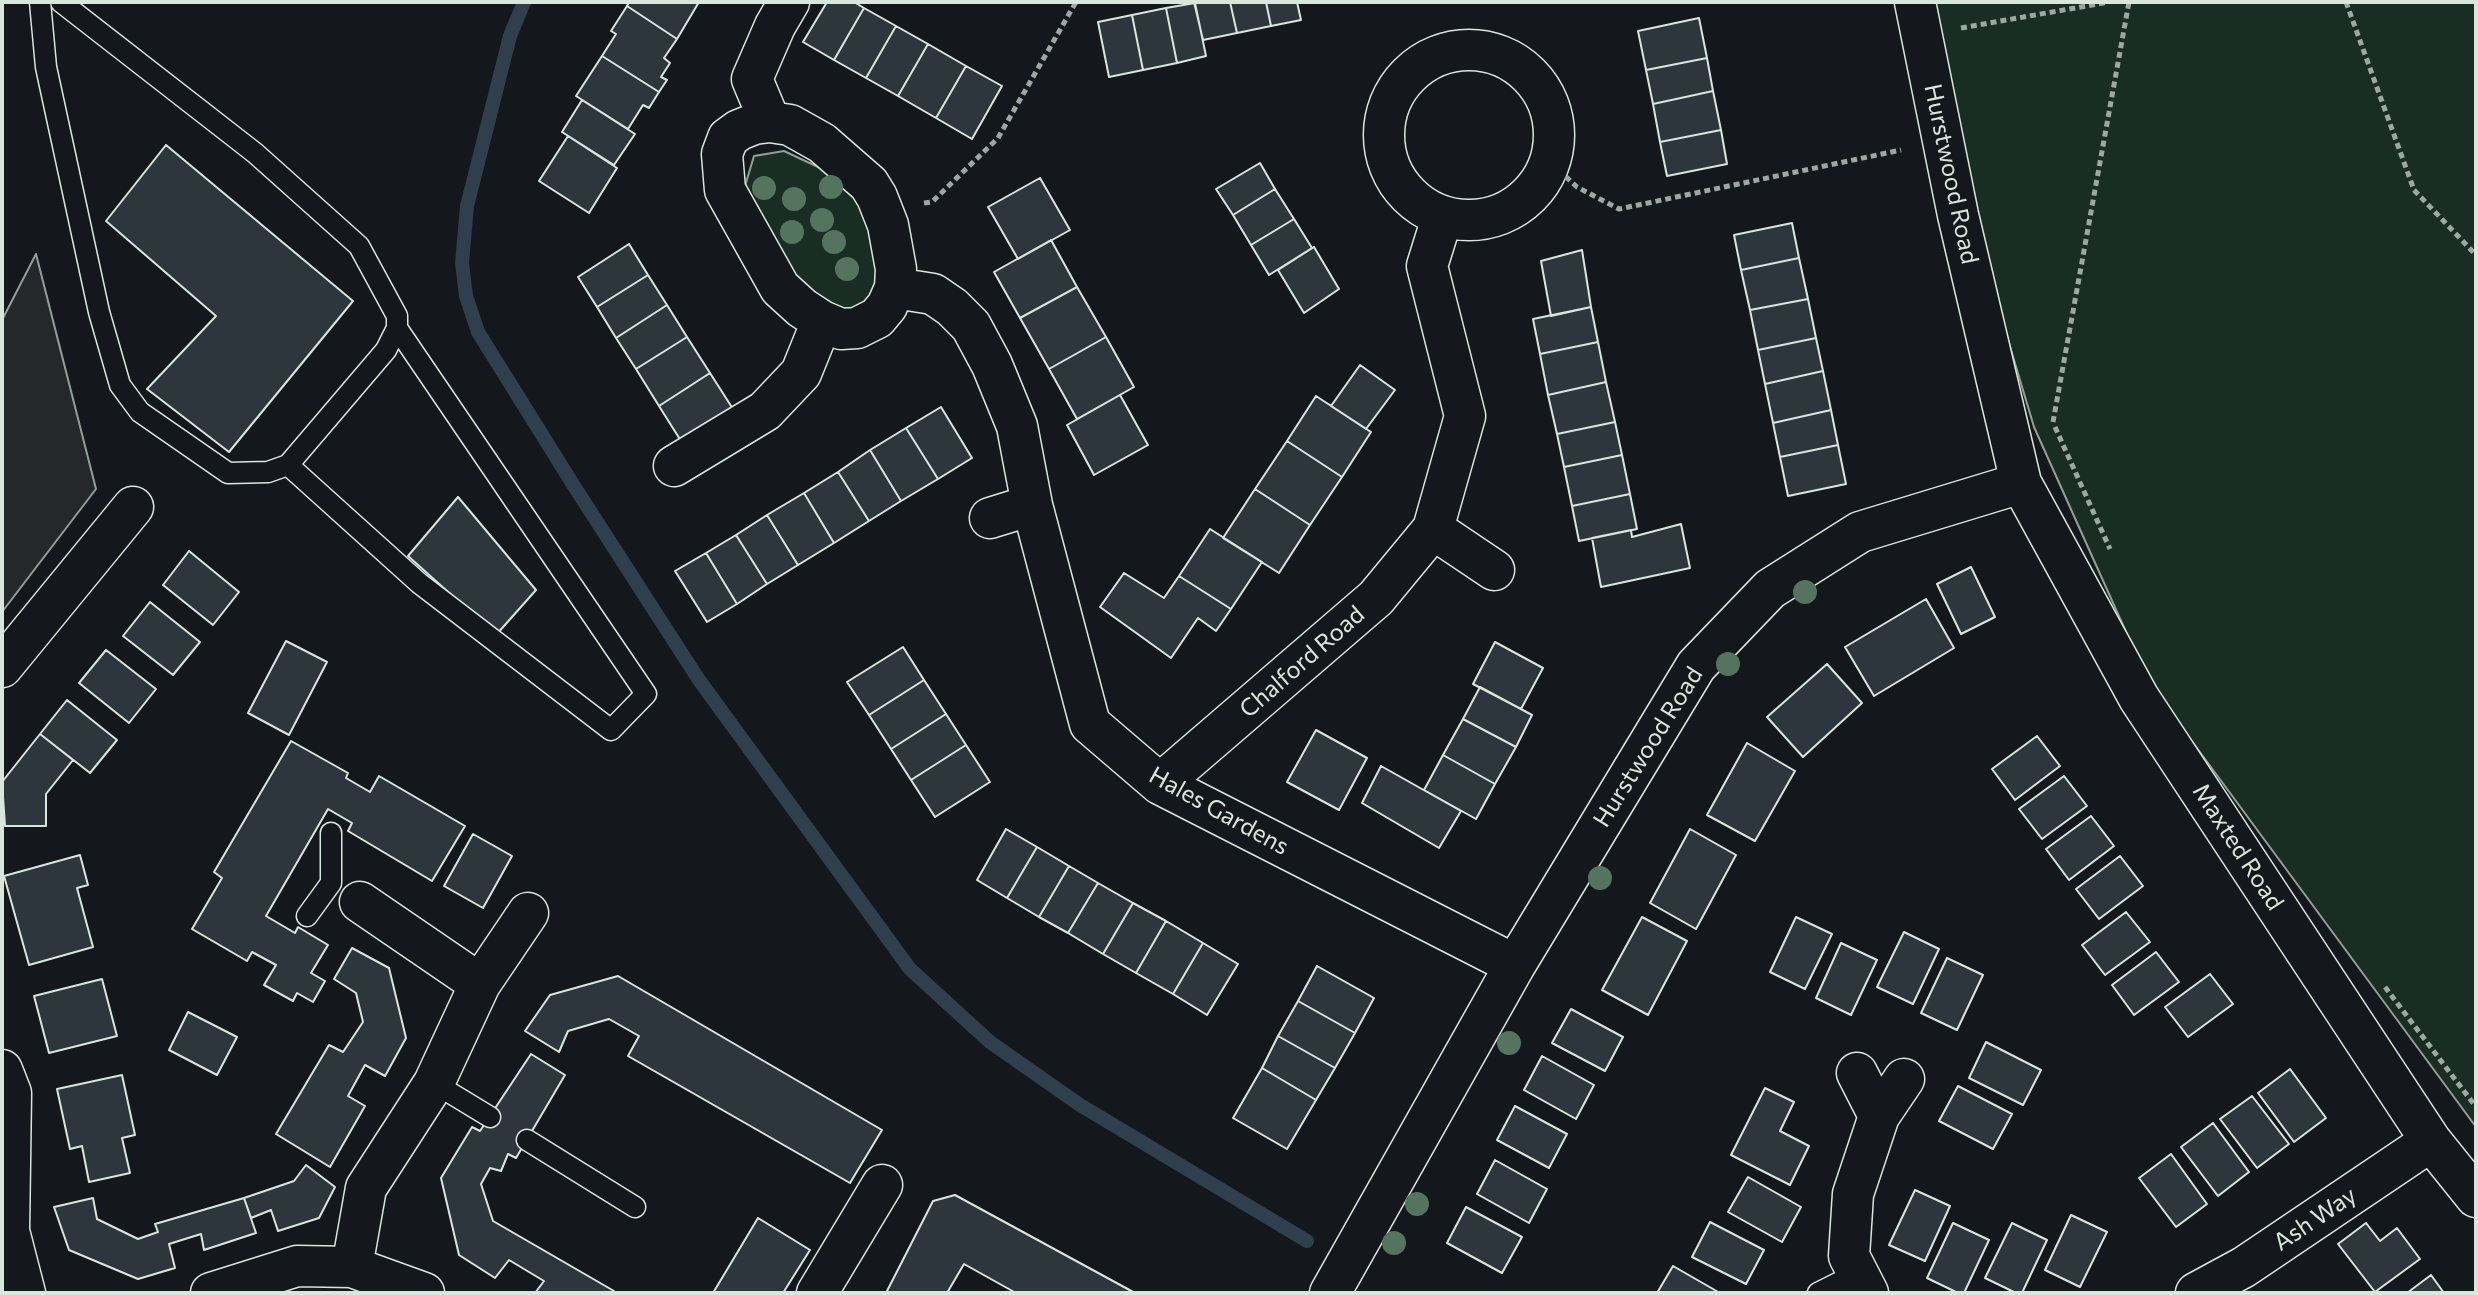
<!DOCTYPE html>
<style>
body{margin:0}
#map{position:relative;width:2478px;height:1295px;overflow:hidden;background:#14181c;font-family:Commissioner,sans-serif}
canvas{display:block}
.frame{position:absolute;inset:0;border:4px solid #d8e6dc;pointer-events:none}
</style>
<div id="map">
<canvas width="2478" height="1295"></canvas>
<div class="frame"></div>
</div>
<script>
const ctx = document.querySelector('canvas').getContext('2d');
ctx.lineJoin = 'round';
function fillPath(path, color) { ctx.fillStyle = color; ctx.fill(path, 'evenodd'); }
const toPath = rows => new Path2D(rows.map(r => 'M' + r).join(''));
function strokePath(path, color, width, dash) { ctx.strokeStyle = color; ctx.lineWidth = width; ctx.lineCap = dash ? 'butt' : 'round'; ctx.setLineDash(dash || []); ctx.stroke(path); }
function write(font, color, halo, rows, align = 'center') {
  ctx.font = font + ' Commissioner,sans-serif'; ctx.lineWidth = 6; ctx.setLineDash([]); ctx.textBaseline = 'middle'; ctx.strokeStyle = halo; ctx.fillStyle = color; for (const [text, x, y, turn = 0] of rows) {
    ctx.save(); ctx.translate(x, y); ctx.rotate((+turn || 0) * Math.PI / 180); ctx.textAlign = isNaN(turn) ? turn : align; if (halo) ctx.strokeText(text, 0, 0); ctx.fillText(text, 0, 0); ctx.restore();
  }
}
const green = toPath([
 [1932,2,2476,2,2476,1127,2149,683,2034,427,1969,209,1932,2],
 [784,151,852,183,872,236,878,280,870,302,848,315,819,302,792,273,745,186,754,156,784,151]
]);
fillPath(green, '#1a2d24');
strokePath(green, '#939e99', 2);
const parking = toPath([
 [36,254,96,489,2,612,2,320,36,254]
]);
fillPath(parking, '#24282b');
strokePath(parking, '#939e99', 2);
strokePath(toPath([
 [524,2,510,36,467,206,462,263,466,296,478,332,574,486,699,680,910,969,990,1042,1080,1105,1307,1241]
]), '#2f3f4d', 14);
const building = toPath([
 [629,2,699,2,677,39,627,6,629,2],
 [827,2,854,2,864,8,834,60,803,42,827,2],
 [1230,2,1266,2,1271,26,1237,33,1230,2],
 [1230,2,1237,33,1203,40,1194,2,1230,2],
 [1266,2,1297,2,1301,20,1271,26,1266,2],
 [1195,3,1206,56,1177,63,1166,8,1195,3],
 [627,6,677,39,664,58,670,63,661,77,667,80,659,92,602,56,616,34,611,31,627,6],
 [864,8,896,26,866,78,834,60,864,8],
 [1166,8,1177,63,1143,70,1132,15,1166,8],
 [1132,15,1143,70,1109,77,1098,22,1132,15],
 [1699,18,1707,58,1646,70,1638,31,1699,18],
 [896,26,928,44,898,96,866,78,896,26],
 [928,44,966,66,936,118,898,96,928,44],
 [602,56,659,92,649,108,643,105,628,129,576,96,602,56],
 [1707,58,1713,91,1653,104,1646,70,1707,58],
 [966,66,1002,86,972,139,936,118,966,66],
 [1713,91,1721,130,1660,142,1653,104,1713,91],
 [582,100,635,134,614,165,562,132,582,100],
 [1721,130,1727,164,1667,176,1660,142,1721,130],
 [568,136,617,168,589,213,539,181,568,136],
 [166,145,353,301,229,452,147,389,216,316,106,221,166,145],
 [1260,163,1275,189,1233,215,1216,189,1260,163],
 [1040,178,1070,230,1018,259,988,207,1040,178],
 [1275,189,1294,219,1251,245,1233,215,1275,189],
 [1294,219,1312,248,1269,275,1251,245,1294,219],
 [1792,223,1799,258,1741,270,1734,235,1792,223],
 [1051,240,1077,287,1020,318,994,272,1051,240],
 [629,244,648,275,597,307,578,277,629,244],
 [1314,247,1339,289,1304,313,1278,270,1314,247],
 [1582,250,1591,307,1551,316,1541,261,1582,250],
 [1799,258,1808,299,1750,310,1741,270,1799,258],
 [648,275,667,305,616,338,597,307,648,275],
 [1077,287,1106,337,1049,369,1020,318,1077,287],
 [1808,299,1816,338,1758,350,1750,310,1808,299],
 [667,305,687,337,636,369,616,338,667,305],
 [1591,307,1598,342,1540,354,1533,319,1591,307],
 [687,337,710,373,659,406,636,369,687,337],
 [1106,337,1134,387,1077,419,1049,369,1106,337],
 [1816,338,1823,371,1765,384,1758,350,1816,338],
 [1598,342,1606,382,1548,395,1540,354,1598,342],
 [1360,365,1395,390,1366,429,1331,406,1360,365],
 [1823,371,1831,410,1773,423,1765,384,1823,371],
 [710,373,733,409,681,441,659,406,710,373],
 [1606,382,1615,422,1557,434,1548,395,1606,382],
 [1120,395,1148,445,1094,475,1067,425,1120,395],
 [1316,396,1371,432,1342,477,1287,441,1316,396],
 [941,407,972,458,938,479,906,428,941,407],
 [1831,410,1838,445,1780,457,1773,423,1831,410],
 [1615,422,1622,455,1564,467,1557,434,1615,422],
 [906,428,938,479,901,501,870,450,906,428],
 [1287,441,1342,477,1310,525,1255,489,1287,441],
 [1838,445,1846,484,1788,496,1780,457,1838,445],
 [870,450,901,501,869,521,838,472,870,450],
 [1622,455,1630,494,1572,506,1564,467,1622,455],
 [838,472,869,521,834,543,804,493,838,472],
 [1255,489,1310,525,1279,573,1223,538,1255,489],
 [804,493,834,543,798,565,767,515,804,493],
 [1630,494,1637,529,1579,541,1572,506,1630,494],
 [458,497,536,590,496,635,408,556,458,497],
 [767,515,798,565,767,584,736,535,767,515],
 [1681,524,1690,568,1601,587,1592,538,1631,530,1632,537,1681,524],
 [1210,529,1262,562,1231,609,1179,576,1210,529],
 [736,535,767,584,737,604,706,553,736,535],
 [189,551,239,592,213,625,163,585,189,551],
 [706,553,737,604,707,622,675,571,706,553],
 [1971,567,1995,617,1961,634,1937,584,1971,567],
 [1124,573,1164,598,1179,576,1231,609,1216,631,1198,618,1171,658,1100,607,1124,573],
 [1926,599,1954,648,1874,696,1845,647,1926,599],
 [150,602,200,642,173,675,123,636,150,602],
 [286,641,327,662,289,735,248,713,286,641],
 [1495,642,1543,668,1521,709,1473,684,1495,642],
 [903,647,924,680,869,715,847,682,903,647],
 [106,650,156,689,129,723,79,683,106,650],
 [1827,664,1862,703,1803,757,1767,717,1827,664],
 [924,680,946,714,891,749,869,715,924,680],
 [1480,687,1532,715,1516,747,1463,719,1480,687],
 [67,700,117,740,90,773,40,734,67,700],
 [946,714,966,745,911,780,891,749,946,714],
 [1463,719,1516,747,1495,784,1443,755,1463,719],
 [1316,730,1367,758,1339,810,1287,782,1316,730],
 [40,734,73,760,46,794,46,826,5,826,2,782,40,734],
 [2037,736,2060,766,2015,800,1992,769,2037,736],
 [291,741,348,773,346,778,370,792,379,776,465,826,432,881,348,831,352,823,328,809,266,916,295,933,298,927,328,945,311,973,325,981,313,1002,297,993,293,1001,264,985,276,965,252,952,247,961,192,929,222,878,214,872,291,741],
 [1747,743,1795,771,1755,841,1707,815,1747,743],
 [966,745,990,782,935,817,911,780,966,745],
 [1443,755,1495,784,1476,819,1424,790,1443,755],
 [1381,766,1461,811,1439,848,1362,803,1381,766],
 [2064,776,2087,806,2042,839,2019,809,2064,776],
 [2091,816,2114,846,2069,880,2046,849,2091,816],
 [1006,829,1037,847,1007,898,977,880,1006,829],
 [1690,829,1736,855,1696,929,1650,903,1690,829],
 [473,834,512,856,483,908,444,886,473,834],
 [1037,847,1069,866,1039,917,1007,898,1037,847],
 [80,855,88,885,77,888,93,947,29,965,4,876,80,855],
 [2120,856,2143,886,2099,919,2076,889,2120,856],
 [1069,866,1098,883,1068,933,1039,917,1069,866],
 [1098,883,1133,903,1103,954,1068,933,1098,883],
 [1133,903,1166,921,1136,973,1103,954,1133,903],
 [2126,912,2150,942,2105,975,2082,945,2126,912],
 [1642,917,1687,941,1648,1015,1602,990,1642,917],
 [1796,917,1832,934,1805,989,1770,972,1796,917],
 [1166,921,1203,943,1173,994,1136,973,1166,921],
 [1904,932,1939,949,1913,1004,1877,987,1904,932],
 [1203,943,1238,964,1207,1015,1173,994,1203,943],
 [1841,943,1877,960,1851,1015,1816,998,1841,943],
 [352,948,389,968,406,1038,385,1076,365,1065,348,1096,365,1106,330,1167,276,1134,329,1045,343,1052,363,1022,356,993,334,979,352,948],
 [2156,952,2179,982,2134,1015,2112,985,2156,952],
 [1947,958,1983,975,1957,1030,1921,1013,1947,958],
 [1317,966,1374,998,1355,1033,1298,1001,1317,966],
 [2210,974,2233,1004,2188,1037,2165,1007,2210,974],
 [618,976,882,1130,850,1183,628,1056,639,1036,609,1019,568,1031,559,1052,525,1031,550,995,618,976],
 [102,979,117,1036,49,1053,34,996,102,979],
 [1298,1001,1355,1033,1335,1068,1278,1036,1298,1001],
 [1571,1009,1623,1037,1605,1071,1552,1043,1571,1009],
 [188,1012,237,1037,217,1075,169,1050,188,1012],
 [1278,1036,1335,1068,1316,1100,1262,1068,1278,1036],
 [1986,1042,2041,1070,2023,1105,1969,1078,1986,1042],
 [531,1054,565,1075,516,1158,508,1154,501,1171,490,1168,481,1184,493,1221,614,1291,613,1293,535,1293,544,1281,509,1260,495,1278,459,1255,441,1178,472,1127,480,1131,531,1054],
 [1542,1056,1594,1085,1576,1119,1524,1090,1542,1056],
 [1262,1068,1316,1100,1287,1149,1233,1118,1262,1068],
 [2290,1069,2326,1118,2294,1142,2258,1093,2290,1069],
 [122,1075,135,1135,122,1138,130,1173,89,1182,82,1146,70,1149,57,1089,122,1075],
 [1958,1086,2012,1114,1993,1149,1939,1121,1958,1086],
 [1765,1088,1794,1102,1780,1131,1809,1146,1790,1185,1731,1155,1765,1088],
 [2252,1096,2289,1144,2257,1168,2220,1119,2252,1096],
 [1515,1106,1567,1134,1549,1168,1497,1140,1515,1106],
 [2213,1123,2249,1172,2218,1196,2181,1147,2213,1123],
 [2171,1154,2207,1204,2176,1227,2139,1178,2171,1154],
 [1495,1160,1547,1189,1529,1223,1477,1194,1495,1160],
 [306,1165,335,1187,319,1218,278,1231,271,1210,251,1218,244,1198,294,1181,306,1165],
 [1748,1177,1801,1207,1782,1242,1728,1212,1748,1177],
 [1915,1190,1950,1206,1925,1261,1889,1245,1915,1190],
 [955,1195,1135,1293,1016,1293,964,1264,947,1293,886,1293,933,1201,955,1195],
 [93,1198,97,1219,138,1239,158,1232,155,1224,244,1198,256,1233,204,1250,201,1234,169,1244,175,1268,138,1279,69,1250,54,1207,93,1198],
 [1466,1207,1522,1237,1502,1273,1447,1243,1466,1207],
 [2071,1215,2107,1232,2080,1287,2045,1270,2071,1215],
 [758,1218,810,1250,783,1293,713,1293,758,1218],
 [1710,1222,1764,1250,1746,1284,1692,1257,1710,1222],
 [1953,1223,1989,1240,1964,1293,1958,1293,1927,1278,1953,1223],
 [2012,1223,2047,1240,2022,1293,2016,1293,1985,1278,2012,1223],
 [2366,1223,2380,1241,2397,1228,2420,1259,2375,1292,2338,1244,2366,1223],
 [1673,1266,1720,1293,1657,1293,1673,1266],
 [2431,1275,2444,1293,2407,1293,2431,1275]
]);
fillPath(building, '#2c363c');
strokePath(building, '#d8e6dc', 2);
const service = toPath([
 [40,2,46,67,99,312,120,385,140,412,228,473,268,472,288,465,386,350,397,328,397,316,359,246,255,153,61,2],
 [288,465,419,583,611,730,646,694,397,328],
 [307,916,331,883,331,833],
 [434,1083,490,1117],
 [527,1140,635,1207],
 [1818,1293,1858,1273]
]);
const minor = toPath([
 [1915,2,1958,215,2021,483,2139,698,2431,1141,2476,1197],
 '1384 135a85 85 0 1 1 170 0a85 85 0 1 1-170 0Z',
 [770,122,790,125,822,143,869,184,877,197,888,225,896,269,895,288,887,306,877,318,857,328,841,329,822,321,802,308,780,288,725,190,722,154,728,138,739,130,754,124,770,122],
 [770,122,752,79,775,26,789,2],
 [895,288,933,294,952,307,971,326,992,365,1017,426,1032,505,1090,724,1160,784,1515,965],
 [674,466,765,411,801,373,822,321],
 [990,518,1032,505],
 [1433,529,1494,570],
 [2,667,133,507],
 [1160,784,1376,598,1433,529,1465,416,1427,266,1442,218],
 [360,902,480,984],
 [2,1070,11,1093,9,1231,25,1293],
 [1857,1073,1879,1116],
 [352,1267,366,1188,434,1083,480,984,528,913],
 [211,1293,297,1266,352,1267,424,1293],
 [817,1293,882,1185],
 [1330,1293,1515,965,1696,666,1770,589,1860,532,2021,483],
 [1868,1293,1849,1256,1853,1194,1879,1116,1904,1079],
 [2196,1293,2244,1267,2431,1141]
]);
strokePath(service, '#d8e6dc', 23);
strokePath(minor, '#d8e6dc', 43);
strokePath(toPath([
 [2346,2,2414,190,2476,255],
 [1961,28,2109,2],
 [1551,163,1577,187,1619,209,1901,150],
 [924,203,932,202,998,138,1076,2],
 [2053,422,2129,2],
 [2055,427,2110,549],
 [2385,987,2476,1107]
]), '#9da8a2', 5, [6, 4]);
strokePath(service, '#14181c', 20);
strokePath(minor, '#14181c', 40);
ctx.fillStyle = '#55745f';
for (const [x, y] of [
 [831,187],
 [764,188],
 [794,199],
 [822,220],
 [792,232],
 [834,242],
 [847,269],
 [1805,592],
 [1728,664],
 [1600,878],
 [1509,1043],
 [1417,1204],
 [1394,1243]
]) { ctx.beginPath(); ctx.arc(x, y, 12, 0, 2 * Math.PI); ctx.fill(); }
write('24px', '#d8e6dc', '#14181c', [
 ["Hurstwood Road",1951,174,78],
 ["Chalford Road",1302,662,-41],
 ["Hurstwood Road",1648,747,-58],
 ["Hales Gardens",1219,811,29],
 ["Maxted Road",2238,847,57],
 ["Ash Way",2315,1219,-34]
]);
</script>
